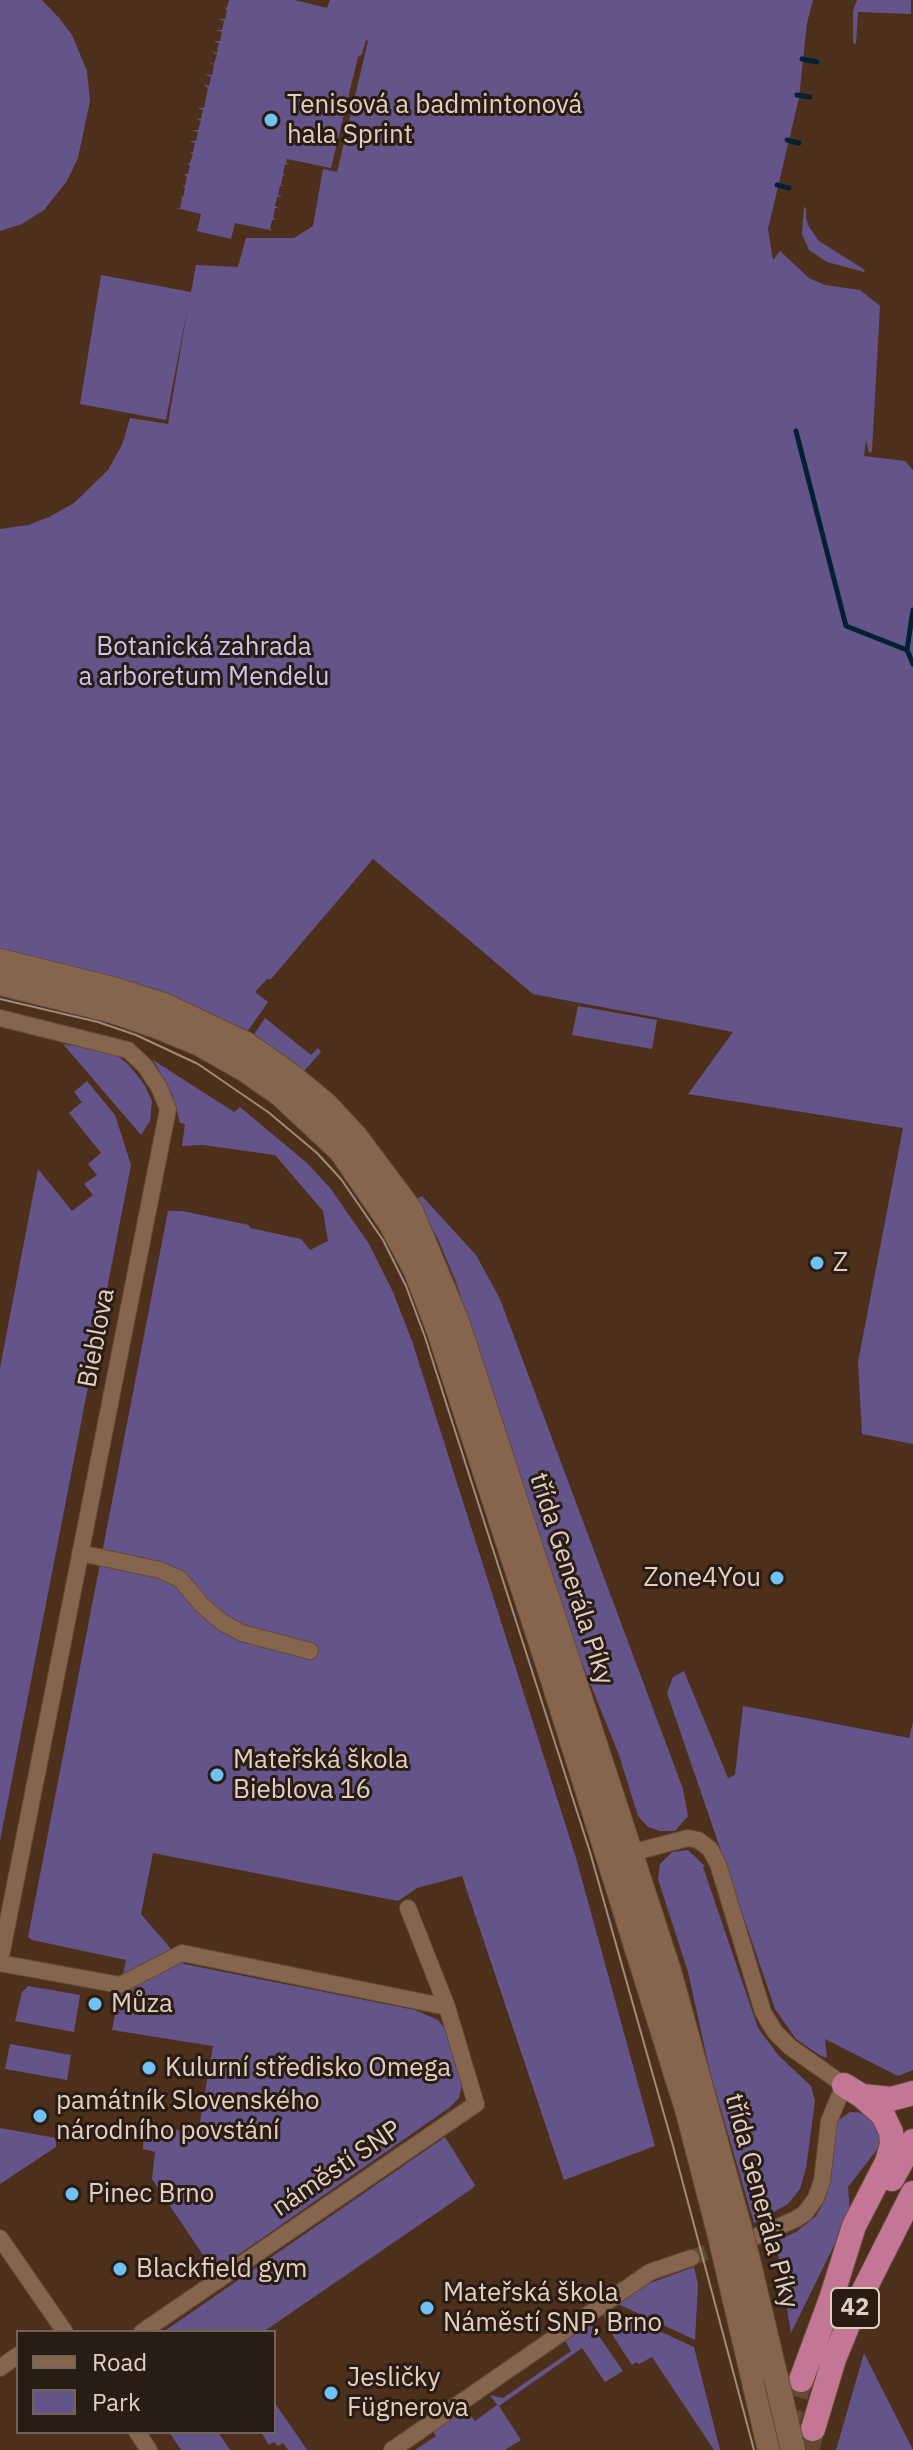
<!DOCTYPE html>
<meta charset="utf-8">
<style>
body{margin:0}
#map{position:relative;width:913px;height:2450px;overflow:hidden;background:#4d301b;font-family:"IBM Plex Sans",sans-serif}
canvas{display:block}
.legend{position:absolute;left:16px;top:2330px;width:260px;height:104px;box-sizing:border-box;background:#291c13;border:2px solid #736459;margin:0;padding:10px 14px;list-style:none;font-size:24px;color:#e2cfc3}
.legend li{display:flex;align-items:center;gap:16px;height:40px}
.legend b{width:40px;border:2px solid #736459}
</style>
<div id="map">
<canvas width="913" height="2450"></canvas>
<ul class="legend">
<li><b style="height:10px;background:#85654e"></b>Road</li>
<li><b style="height:22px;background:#64548a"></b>Park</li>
</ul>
</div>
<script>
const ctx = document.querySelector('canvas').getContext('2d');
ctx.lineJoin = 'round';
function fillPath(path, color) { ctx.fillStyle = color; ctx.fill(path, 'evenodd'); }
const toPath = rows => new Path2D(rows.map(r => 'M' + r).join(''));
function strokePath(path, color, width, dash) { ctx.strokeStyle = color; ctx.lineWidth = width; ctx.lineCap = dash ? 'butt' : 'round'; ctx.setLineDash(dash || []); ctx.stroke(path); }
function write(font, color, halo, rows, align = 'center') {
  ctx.font = font + ' "IBM Plex Sans",sans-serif'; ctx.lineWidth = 6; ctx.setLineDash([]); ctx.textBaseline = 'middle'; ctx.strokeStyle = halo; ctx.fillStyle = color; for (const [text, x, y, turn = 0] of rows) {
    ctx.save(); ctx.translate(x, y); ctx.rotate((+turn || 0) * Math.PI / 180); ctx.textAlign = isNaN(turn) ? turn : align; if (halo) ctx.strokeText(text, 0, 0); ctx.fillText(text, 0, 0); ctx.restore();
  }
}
fillPath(toPath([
 [0,0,42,0,60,19,72,35,87,71,90,101,78,158,67,181,44,210,22,224,0,231],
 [229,0,295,0,327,8,330,0,813,0,807,23,799,98,768,229,773,260,780,251,809,278,825,285,860,290,880,306,872,451,869,453,866,440,864,456,905,461,913,470,913,1444,862,1434,858,1362,903,1128,688,1094,733,1032,533,994,373,859,271,979,267,979,255,992,268,1002,245,1035,0,951,0,529,28,525,49,517,74,503,108,470,122,445,130,418,168,424,188,306,166,420,80,404,101,275,191,292,196,265,238,267,246,238,294,238,313,226,323,169,337,172,368,41,366,40,362,54,358,57,331,168,287,159,286,162,289,165,285,164,283,173,286,176,283,175,281,185,284,186,280,186,278,195,282,197,277,197,275,206,279,208,275,208,273,218,277,219,272,220,270,229,274,231,235,223,231,239,197,231,201,214,176,208,180,208,182,198,179,196,183,197,185,188,182,185,185,186,187,177,184,174,188,174,190,165,187,164,190,163,193,154,189,153,193,152,195,143,189,141,196,141,198,132,192,130,198,130,201,121,195,118,201,119,203,110,197,108,204,108,208,88,203,84,209,86,211,77,205,74,212,75,214,65,208,62,214,64,217,55,211,51,217,53,219,43,213,41,220,41,222,32,216,30,222,30,224,21,219,19,225,19,227,10,224,7,227,8],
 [857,0,911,0,911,14,858,12,856,44,853,43,853,11],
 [804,207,806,208,806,218,809,227,819,241,865,270,864,272,827,262,809,250,802,234],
 [578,1006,657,1020,652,1049,572,1035],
 [265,1018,311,1055,318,1048,321,1052,304,1071,253,1036],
 [63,1044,114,1053,129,1065,144,1084,152,1101,150,1121,141,1135],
 [153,1060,234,1112,240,1107,307,1163,331,1189,369,1244,393,1292,412,1341,576,1858,655,2146,564,2180,462,1876,417,1888,398,1901,153,1853,141,1914,184,1964,415,2010,438,2020,449,2034,463,2079,459,2098,449,2108,225,2264,205,2258,152,2179,155,2152,143,2149,144,2125,198,2133,213,2046,112,2030,126,1960,32,1940,28,1937,168,1211,182,1211,249,1225,250,1228,301,1239,310,1250,328,1241,323,1211,275,1155,203,1145,182,1146,185,1124,180,1123,173,1096],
 [87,1081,115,1115,131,1165,0,1841,0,1368,38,1169,72,1211,93,1195,84,1184,97,1175,88,1164,101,1153,69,1113,82,1102,74,1092],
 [422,1196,476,1255,500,1299,683,1789,688,1816,675,1831,660,1831,648,1827,638,1816,619,1755,575,1646,456,1282,438,1239,416,1199],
 [684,1671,728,1778,735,1775,743,1706,909,1738,913,1722,913,2070,898,2076,825,2039,827,2058,821,2056,796,2039,775,2009,667,1693,673,1677],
 [688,1850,705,1866,703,1867,758,2028,779,2056,811,2086,815,2101,806,2168,800,2189,788,2204,754,2223,710,2072,688,1972,658,1879,660,1864,672,1852],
 [28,1986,80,1995,74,2032,15,2021,22,1992],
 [10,2044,71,2055,67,2080,5,2069],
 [850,2112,867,2113,880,2128,879,2147,848,2187,850,2213,791,2333,776,2241,796,2232,816,2216,825,2200,831,2176,832,2145,836,2122],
 [0,2128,56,2138,56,2147,0,2184],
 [445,2137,475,2185,473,2188,263,2332,163,2332],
 [694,2267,698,2284,695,2340,616,2303,650,2283],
 [609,2308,694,2347,720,2450,714,2450,652,2357,639,2364,637,2362,632,2365,606,2325,604,2314],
 [592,2326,623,2371,605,2382,582,2348,499,2406,521,2440,505,2450,415,2450,436,2436,433,2431,465,2407,475,2421,497,2405,490,2395,503,2398,571,2351,564,2339,581,2327],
 [864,2353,913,2450,836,2450],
 [274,2402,297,2435,307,2450,288,2450,283,2443,278,2446,274,2442,269,2445,261,2432,274,2432],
 [169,2432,218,2432,230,2450,181,2450]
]), '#64548a');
strokePath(toPath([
 [802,59,817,62],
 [797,95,810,97],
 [787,140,799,143],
 [777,185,789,188],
 [796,431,846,626,907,650],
 [913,610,907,650,913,664]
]), '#012234', 5);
strokePath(toPath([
 [691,2258,707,2252]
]), '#634834', 16, [16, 8]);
strokePath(toPath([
 [785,2431,801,2380],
 [807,2450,813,2429]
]), '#634834', 24, [24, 12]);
const street = toPath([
 [0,1018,128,1050,145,1066,159,1087,168,1109,0,1961],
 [80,1553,160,1570,180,1579,202,1605,223,1623,242,1633,310,1651],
 [623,1855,688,1838,698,1840,710,1849,718,1864,763,2012,775,2032,790,2047,844,2085,829,2121,822,2181,816,2198,805,2213,796,2219,757,2236],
 [0,1963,120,1985,182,1953,447,2007],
 [0,2238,65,2332],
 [142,2332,476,2104,447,2007,408,1908],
 [0,2368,18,2355],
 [137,2432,149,2450],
 [392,2450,650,2272,691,2258]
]);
const secondary = toPath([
 [0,961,113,989,166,1006,246,1044,290,1075,325,1104,355,1136,411,1211,458,1324,669,1971,739,2226],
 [0,983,109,1010,156,1026,200,1044,244,1069,280,1094,341,1151,391,1224,416,1271,439,1331,552,1677,687,2109,719,2232],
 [747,2256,776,2378],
 [726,2262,770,2450]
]);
const highway = toPath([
 [862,2096,891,2099,913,2093],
 [892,2179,913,2141],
 [801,2380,831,2299,854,2226,887,2162,892,2144,891,2132,883,2115,862,2096,844,2085],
 [813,2429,834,2359,855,2308,913,2193]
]);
strokePath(street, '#634b39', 18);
strokePath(secondary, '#634b39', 26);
strokePath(highway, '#634b39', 26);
strokePath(street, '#85654e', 16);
strokePath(secondary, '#85654e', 24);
strokePath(highway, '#c47794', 24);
strokePath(toPath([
 [0,999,98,1022,136,1035,198,1064,268,1112,317,1153,341,1179,383,1240,406,1286,425,1337,590,1852,673,2146,754,2450]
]), '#a28b7b', 2);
const secondaryBridge = toPath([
 [739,2226,747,2256],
 [719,2232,726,2262],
 [776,2378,793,2450]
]);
strokePath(secondaryBridge, '#634b39', 26, []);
strokePath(secondaryBridge, '#85654e', 24);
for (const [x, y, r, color] of [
 [271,120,8,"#6fc2f4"],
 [817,1263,8,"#6fc2f4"],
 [777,1578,8,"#6fc2f4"],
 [217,1775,8,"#6fc2f4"],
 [95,2004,8,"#6fc2f4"],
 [149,2068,8,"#6fc2f4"],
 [40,2116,8,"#6fc2f4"],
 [72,2194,8,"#6fc2f4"],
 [120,2269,8,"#6fc2f4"],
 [427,2308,8,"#6fc2f4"],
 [331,2393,8,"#6fc2f4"]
]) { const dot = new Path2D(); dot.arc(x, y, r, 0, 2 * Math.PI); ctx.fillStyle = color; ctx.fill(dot); strokePath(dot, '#291c13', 3); }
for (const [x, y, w] of [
 [855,2308,48]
]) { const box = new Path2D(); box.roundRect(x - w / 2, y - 20, w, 40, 6); ctx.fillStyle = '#291c13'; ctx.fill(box); strokePath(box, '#e2cfc3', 2); }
write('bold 24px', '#e2cfc3', null, [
 ["42",855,2308]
]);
write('26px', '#e2cfc3', '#291c13', [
 ["Tenisová a badmintonová",287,105],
 ["hala Sprint",287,135],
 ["Z",833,1263],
 ["Zone4You",761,1578,"right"],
 ["Mateřská škola",233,1760],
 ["Bieblova 16",233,1790],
 ["Můza",111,2004],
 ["Kulurní středisko Omega",165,2068],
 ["památník Slovenského",56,2101],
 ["národního povstání",56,2131],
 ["Pinec Brno",88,2194],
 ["Blackfield gym",136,2269],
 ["Mateřská škola",443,2293],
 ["Náměstí SNP, Brno",443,2323],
 ["Jesličky",347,2378],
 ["Fügnerova",347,2408]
], 'left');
write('26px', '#cfc4f1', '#291c13', [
 ["Botanická zahrada",204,647],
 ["a arboretum Mendelu",204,677]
]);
write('26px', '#e2cfc3', '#291c13', [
 ["Bieblova",97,1338,-79],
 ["třída Generála Píky",571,1579,72],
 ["náměstí SNP",337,2169,-34],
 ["třída Generála Píky",761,2201,75]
]);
</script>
